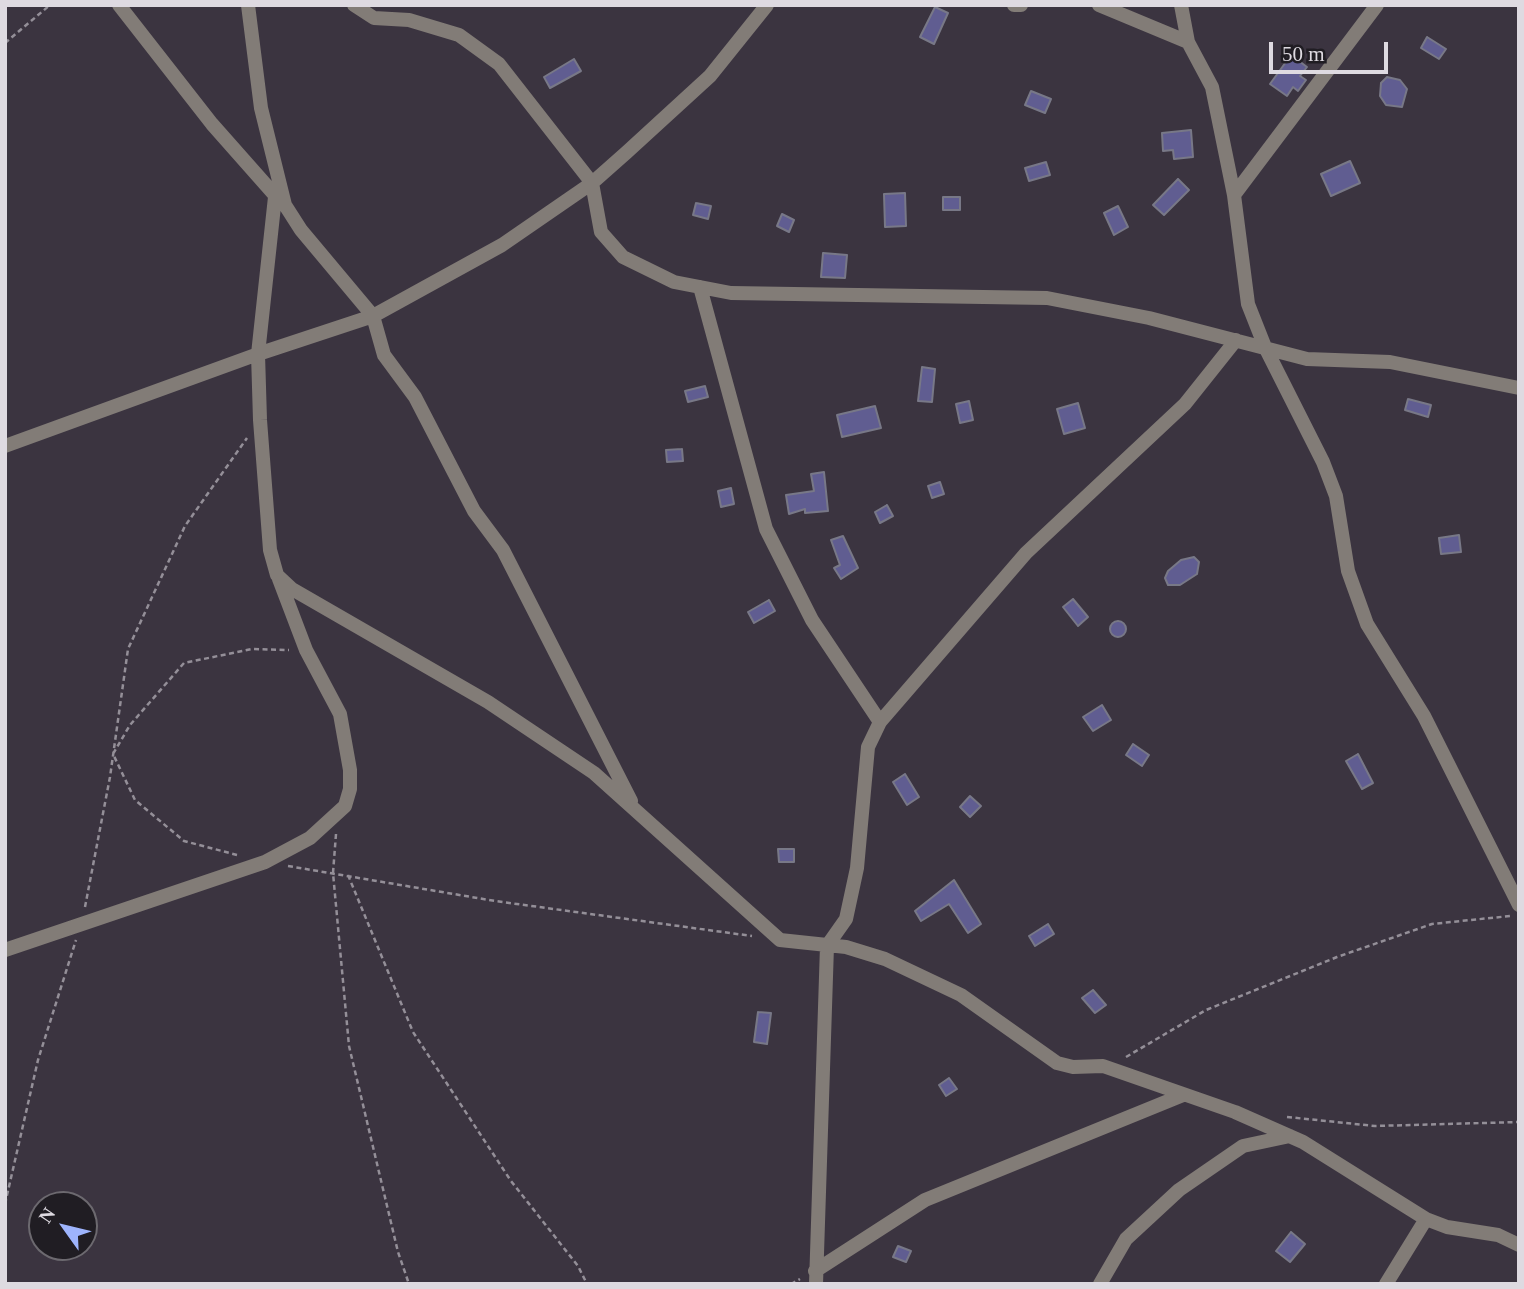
<!DOCTYPE html>
<style>
body{margin:0}
#map{position:relative;width:1524px;height:1289px;overflow:hidden;background:#3b3440;font-family:"Times New Roman",serif}
canvas{display:block}
.frame{position:absolute;inset:0;border:7px solid #dedae1;pointer-events:none}
.north{position:absolute;left:28px;top:1191px;width:70px;height:70px;box-sizing:border-box;background:#201d23;border:2px solid #6c696f;border-radius:50%;rotate:304deg;font-size:19px;font-weight:700;line-height:28px;text-align:center;color:#dedae1}
.north::after{content:'';display:block;margin:auto;width:24px;height:32px;background:#9eb4fd;clip-path:polygon(50% 0,100% 100%,50% 72%,0 100%)}
.scale{position:absolute;left:1269px;top:42px;width:119px;height:32px;box-sizing:border-box;border:4px solid #dedae1;border-top:0;padding-left:9px;font-size:21px;line-height:24px;white-space:nowrap;color:#dedae1;-webkit-text-stroke:5px #201d23;paint-order:stroke}
</style>
<div id="map">
<canvas width="1524" height="1289"></canvas>
<div class="frame"></div>
<div class="north">N</div>
<div class="scale">50 m</div>
</div>
<script>
const ctx = document.querySelector('canvas').getContext('2d');
ctx.lineJoin = 'round';
function fillPath(path, color) { ctx.fillStyle = color; ctx.fill(path, 'evenodd'); }
const toPath = rows => new Path2D(rows.map(r => 'M' + r).join(''));
function strokePath(path, color, width, dash) { ctx.strokeStyle = color; ctx.lineWidth = width; ctx.lineCap = dash ? 'butt' : 'round'; ctx.setLineDash(dash || []); ctx.stroke(path); }
const building = toPath([
 [935,7,948,13,934,44,920,37,935,7],
 [1427,37,1446,49,1439,59,1421,48,1427,37],
 [1291,55,1307,67,1300,76,1306,80,1298,91,1293,87,1287,96,1270,84,1291,55],
 [574,59,581,71,550,88,544,77,574,59],
 [1387,77,1400,80,1407,89,1402,107,1386,105,1380,96,1381,83,1387,77],
 [1031,91,1051,99,1045,113,1025,105,1031,91],
 [1191,130,1193,157,1174,159,1173,150,1163,151,1162,133,1191,130],
 [1350,161,1360,183,1331,196,1321,174,1350,161],
 [1046,162,1050,175,1029,181,1025,168,1046,162],
 [1178,179,1189,190,1164,215,1153,205,1178,179],
 [905,193,906,226,885,227,884,194,905,193],
 [943,197,960,197,960,210,943,210,943,197],
 [696,203,711,206,708,219,693,215,696,203],
 [1118,206,1128,227,1114,235,1104,213,1118,206],
 [782,214,794,220,789,232,777,226,782,214],
 [823,253,847,255,845,278,821,277,823,253],
 [922,367,935,369,932,402,918,401,922,367],
 [705,386,708,397,688,402,685,391,705,386],
 [1408,399,1431,405,1428,417,1405,410,1408,399],
 [969,401,973,420,960,423,956,404,969,401],
 [1078,403,1085,428,1064,434,1057,409,1078,403],
 [875,406,881,428,842,437,837,415,875,406],
 [682,449,683,461,667,462,666,450,682,449],
 [824,472,828,511,805,513,805,509,789,514,786,495,814,491,811,474,824,472],
 [940,482,944,494,932,498,928,486,940,482],
 [731,488,734,504,721,507,718,491,731,488],
 [887,505,893,516,880,523,875,512,887,505],
 [1459,535,1461,552,1441,554,1439,538,1459,535],
 [843,536,858,568,841,579,834,568,840,565,831,540,843,536],
 [1194,557,1199,562,1197,574,1180,585,1168,585,1165,578,1168,571,1181,560,1194,557],
 [1073,599,1088,617,1078,626,1063,607,1073,599],
 [769,600,775,611,754,623,748,612,769,600],
 '1110 629a8 8 0 1 1 16 0a8 8 0 1 1-16 0Z',
 [1102,705,1111,720,1093,731,1083,717,1102,705],
 [1133,744,1149,755,1142,766,1126,755,1133,744],
 [1358,754,1373,783,1362,789,1346,761,1358,754],
 [905,774,919,797,907,805,893,782,905,774],
 [970,796,981,806,970,817,960,807,970,796],
 [778,849,794,849,794,862,779,862,778,849],
 [954,880,981,924,968,933,949,904,921,921,915,911,954,880],
 [1048,924,1054,934,1035,946,1029,936,1048,924],
 [1093,990,1106,1005,1095,1013,1082,998,1093,990],
 [758,1012,771,1013,767,1044,754,1042,758,1012],
 [949,1078,957,1089,946,1096,939,1085,949,1078],
 [1291,1232,1305,1244,1290,1262,1276,1251,1291,1232],
 [898,1246,911,1251,906,1262,893,1257,898,1246]
]);
fillPath(building, '#605d91');
strokePath(building, '#787887', 2);
strokePath(toPath([
 [5,43,50,5],
 [336,834,333,873,349,1046,398,1252,409,1284],
 [237,855,184,841,135,800,113,754,130,725,184,663,252,649,289,650],
 [288,866,495,901,752,936],
 [348,875,413,1032,511,1181,578,1266,587,1284],
 [85,907,110,777,128,649,185,526,247,438],
 [1126,1057,1206,1010,1337,957,1432,924,1510,916],
 [1287,1117,1375,1126,1519,1122],
 [5,1204,38,1060,76,940],
 [791,1284,800,1279]
]), '#948f98', 2.5, [5, 3.5]);
strokePath(toPath([
 [119,5,212,124,281,202],
 [248,5,261,108,285,205,301,230,373,316,384,355,415,397,474,511,503,550,631,801],
 [354,5,374,18,409,20,459,35,499,64,592,183,601,232,623,257,674,282,731,293,1047,298,1149,318,1307,359,1390,362,1519,388],
 [1014,5,1021,5],
 [1099,5,1188,42],
 [1181,5,1188,42,1212,87,1234,195,1248,304,1265,347,1323,462,1336,496,1348,571,1367,624,1424,716,1519,905],
 [1234,195,1377,5],
 [275,197,258,354,260,420,270,550,277,575,292,589,488,702,594,773,780,940,846,947,885,959,961,995,1057,1063,1073,1067,1103,1066,1235,1112,1303,1142,1426,1219,1447,1227,1498,1235,1519,1245],
 [700,287,766,529,812,620,880,722],
 [5,446,258,354,373,316,502,245,592,183,627,152,710,76,767,5],
 [5,950,265,862,310,838,345,806,350,789,350,770,340,714,306,650,279,579],
 [815,1271,925,1200,1183,1095],
 [816,1284,827,946,846,919,857,868,868,747,880,722,1026,553,1185,404,1236,340],
 [1100,1284,1126,1239,1179,1190,1243,1146,1290,1136],
 [1386,1284,1426,1219]
]), '#827c77', 14);
</script>
